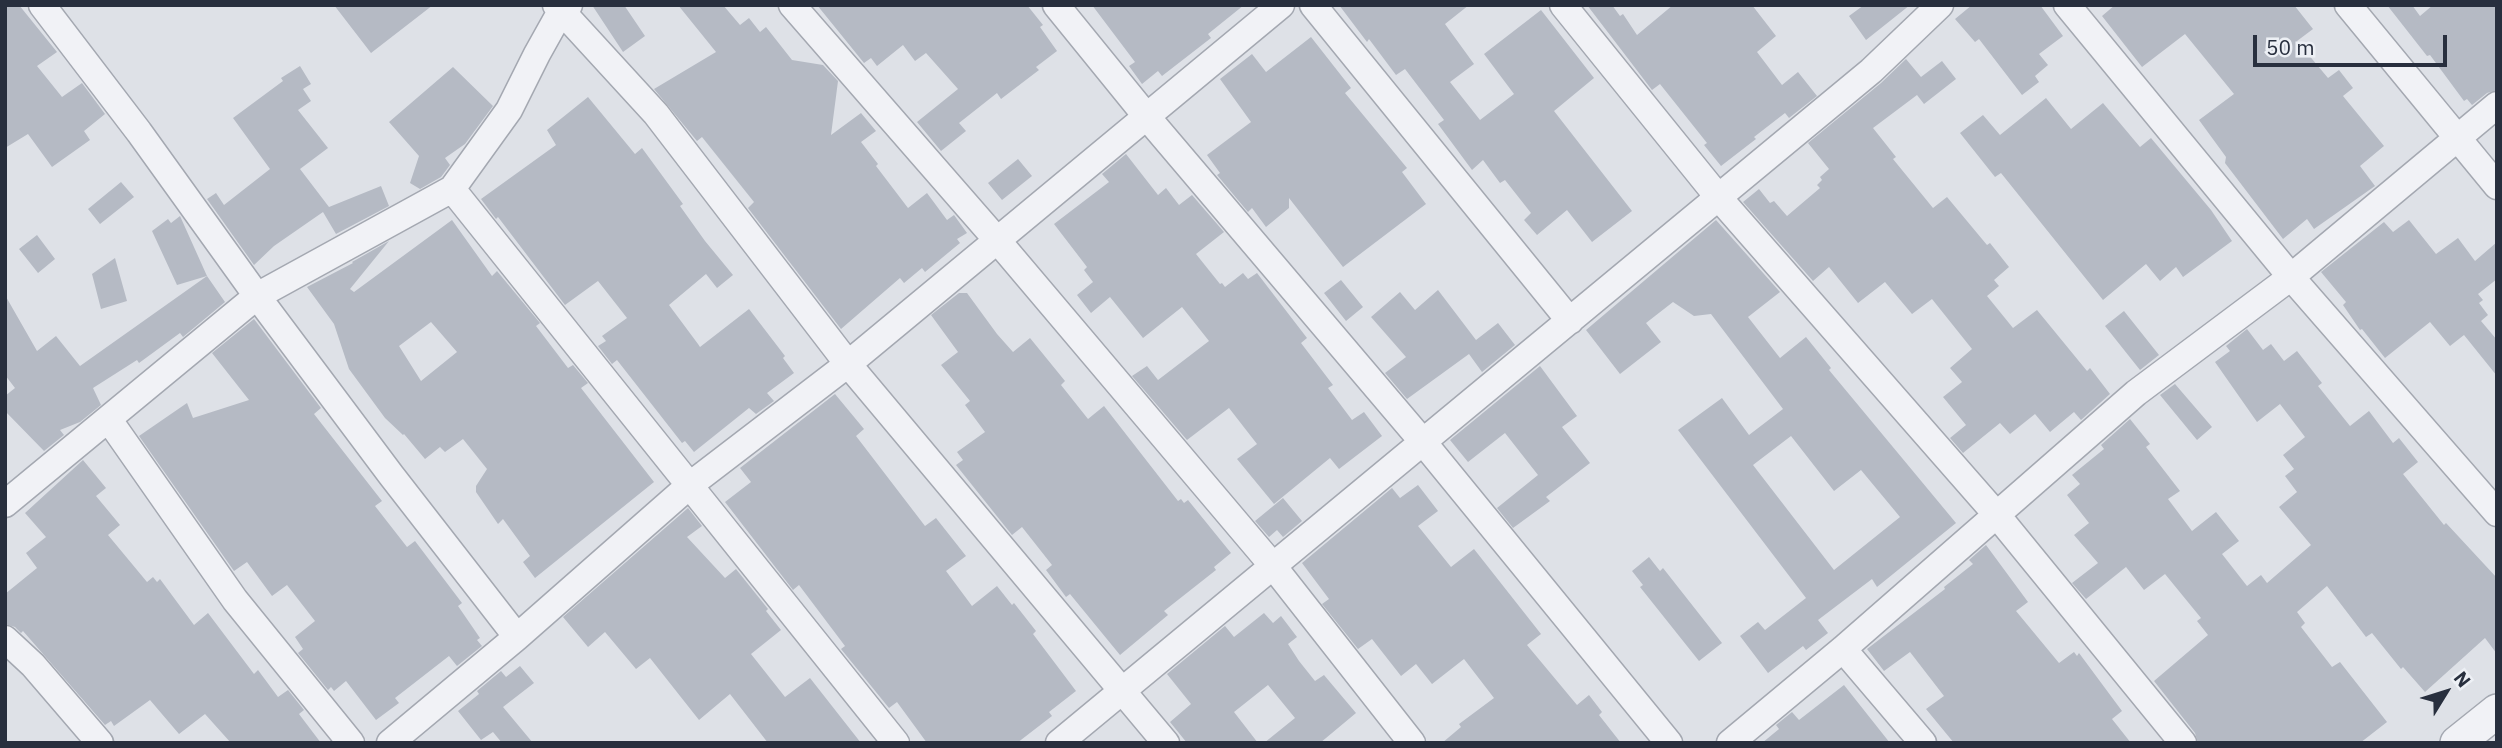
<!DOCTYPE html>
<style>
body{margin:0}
#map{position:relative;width:2502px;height:748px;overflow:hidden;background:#dee1e7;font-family:"IBM Plex Sans",sans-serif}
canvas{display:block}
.frame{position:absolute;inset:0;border:7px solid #282f3e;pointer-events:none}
.north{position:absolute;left:2411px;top:657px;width:70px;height:70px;-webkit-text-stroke:5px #edf0f5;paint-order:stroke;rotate:52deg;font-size:19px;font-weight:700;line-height:28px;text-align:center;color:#282f3e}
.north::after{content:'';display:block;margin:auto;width:24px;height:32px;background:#282f3e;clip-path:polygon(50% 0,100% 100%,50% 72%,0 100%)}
.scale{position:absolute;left:2253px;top:35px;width:194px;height:32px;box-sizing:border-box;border:4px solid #282f3e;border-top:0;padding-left:9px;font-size:21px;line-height:24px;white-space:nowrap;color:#282f3e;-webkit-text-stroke:5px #edf0f5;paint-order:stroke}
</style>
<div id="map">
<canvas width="2502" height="748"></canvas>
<div class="frame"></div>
<div class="north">N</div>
<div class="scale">50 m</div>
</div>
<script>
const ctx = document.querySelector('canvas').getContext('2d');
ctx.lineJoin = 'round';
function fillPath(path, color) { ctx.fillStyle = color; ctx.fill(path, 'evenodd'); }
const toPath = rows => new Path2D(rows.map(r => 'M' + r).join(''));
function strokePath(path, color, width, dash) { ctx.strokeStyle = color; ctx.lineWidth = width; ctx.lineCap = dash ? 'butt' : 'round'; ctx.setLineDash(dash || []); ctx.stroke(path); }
fillPath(toPath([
 [5,5,19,5,57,52,37,66,62,97,82,83,105,114,84,131,90,140,52,167,28,134,5,148],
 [334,5,433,5,371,53],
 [592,5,624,5,645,36,623,52],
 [678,5,723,5,740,25,749,18,760,32,766,27,792,60,823,65,838,81,831,135,861,113,876,131,861,142,878,164,876,166,908,208,927,193,947,220,954,215,967,233,957,239,960,243,925,272,922,268,904,283,900,278,841,329,748,208,754,202,702,137,697,141,654,89,716,52],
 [817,5,1027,5,1043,25,1040,27,1057,51,1036,67,1039,70,1001,99,997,93,959,123,966,131,941,151,917,122,958,89,926,53,915,61,903,45,877,66,871,58,864,63],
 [1092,5,1244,5,1208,34,1211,38,1162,76,1158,71,1142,84,1129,66,1135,62],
 [1339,5,1469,5,1445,24,1474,64,1450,82,1480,120,1514,94,1484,54,1541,10,1594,78,1554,111,1632,211,1592,242,1567,210,1537,235,1524,220,1531,213,1505,180,1500,183,1483,160,1472,170,1438,124,1444,120,1405,69,1396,75,1369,39,1367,42],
 [1587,5,1612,5,1620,16,1623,14,1637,35,1673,5,1752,5,1776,36,1757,52,1782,85,1798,72,1817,96,1789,118,1785,113,1754,137,1756,139,1721,166,1704,145,1707,143,1660,84,1652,90],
 [1864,5,1910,5,1866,40,1849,16],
 [1972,5,2040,5,2063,36,2039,54,2048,65,2035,76,2039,82,2022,95,1979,39,1975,42,1955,19],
 [2115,5,2294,5,2313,29,2297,41,2328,78,2339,70,2353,88,2343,96,2384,146,2360,166,2375,186,2314,229,2307,219,2283,239,2225,163,2226,157,2199,120,2234,94,2185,34,2142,67,2102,16],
 [2387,5,2412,5,2420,16,2433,5,2497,5,2497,90,2487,93,2472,105,2467,99,2464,101,2430,55,2427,56],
 [1311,37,1351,88,1345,93,1407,168,1402,172,1426,204,1343,267,1289,198,1289,208,1266,227,1252,208,1248,212,1217,175,1220,173,1207,155,1251,122,1220,79,1252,54,1266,72],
 [1906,59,1921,77,1942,61,1956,79,1924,104,1917,95,1873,128,1896,157,1893,159,1933,208,1947,197,1987,245,1990,243,2009,267,1994,280,1999,286,1987,296,2013,328,2037,310,2087,371,2090,368,2110,394,2081,420,2074,412,2050,432,2035,414,2010,434,2000,423,1963,453,1950,438,1966,425,1943,397,1962,382,1950,368,1972,349,1932,299,1912,314,1885,282,1858,303,1829,267,1813,281,1743,202,1759,189,1770,203,1774,201,1787,216,1820,188,1817,185,1822,180,1820,177,1829,169,1808,143,1881,83],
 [300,66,311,84,303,89,311,101,298,110,328,148,300,169,329,207,381,186,389,206,336,234,323,212,274,246,254,265,207,199,216,193,224,205,270,169,233,118,283,81,281,78],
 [453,67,493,106,465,144,445,158,450,165,441,177,420,189,410,183,419,156,389,122],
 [588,97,635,154,642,148,683,204,680,206,705,241,733,275,717,288,706,274,669,305,698,344,700,347,749,309,785,356,783,358,794,373,767,393,774,401,756,414,749,408,694,452,685,441,682,443,617,360,612,364,598,346,606,341,602,336,627,318,598,281,565,305,498,217,496,219,481,199,556,145,547,130],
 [2046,98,2071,129,2103,103,2140,147,2151,138,2211,210,2232,241,2183,277,2176,267,2160,281,2146,264,2103,300,2001,173,1995,177,1960,133,1983,115,2000,135],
 [1126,154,1158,195,1166,188,1179,205,1192,195,1224,232,1196,254,1220,284,1222,283,1225,287,1243,273,1248,279,1257,273,1307,338,1301,343,1333,385,1328,388,1352,420,1364,412,1382,436,1339,469,1330,458,1274,504,1237,459,1257,444,1229,408,1187,440,1132,376,1147,366,1158,380,1209,341,1182,307,1143,338,1110,297,1091,313,1077,295,1093,282,1084,270,1087,267,1054,224,1109,182,1102,174],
 [1018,159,1032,176,1002,200,988,183],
 [121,182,134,197,100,224,88,209],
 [180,216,207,276,225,302,183,337,180,333,139,363,137,360,93,388,101,405,80,422,60,430,64,435,44,451,5,411,5,396,15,388,5,375,5,295,37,351,56,336,80,366,207,276,177,285,152,231,168,219,171,223],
 [452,220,492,276,497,271,540,323,536,326,568,368,573,365,588,383,581,388,654,482,535,578,523,562,530,556,503,519,498,524,476,492,476,486,487,469,463,439,445,452,440,447,425,459,404,434,403,435,385,418,349,369,334,324,307,287,353,263,352,262,389,241,350,289,354,292],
 [431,322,457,352,421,381,399,346],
 [1716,220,1780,292,1748,317,1780,358,1806,337,1831,368,1829,370,1956,523,1877,587,1872,579,1818,620,1828,633,1806,650,1803,646,1768,673,1740,636,1758,622,1765,630,1806,598,1678,430,1722,398,1749,435,1783,409,1711,314,1694,316,1673,302,1646,323,1661,342,1620,374,1586,330],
 [1791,436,1834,491,1861,470,1900,517,1834,570,1753,465],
 [2409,220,2436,254,2458,238,2475,261,2497,242,2497,279,2478,294,2483,300,2479,303,2488,315,2481,321,2497,340,2497,376,2464,335,2450,346,2430,322,2385,358,2362,329,2360,330,2343,305,2346,302,2321,272,2384,222,2393,232],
 [37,235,55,259,38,273,19,249],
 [115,258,127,301,101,309,92,274],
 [1341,280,1363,307,1346,321,1324,293],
 [1438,290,1476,340,1498,323,1515,345,1482,372,1469,354,1407,399,1385,373,1406,357,1371,317,1400,292,1415,310],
 [959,293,967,293,997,334,1013,352,1030,338,1065,381,1061,385,1088,419,1104,406,1178,501,1181,499,1184,503,1188,500,1231,553,1214,567,1216,570,1164,611,1168,615,1120,655,1070,594,1066,597,1046,570,1052,565,1022,527,1012,535,956,465,963,460,957,452,985,432,965,405,970,401,941,365,958,352,931,315],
 [2124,311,2159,355,2140,370,2105,326],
 [254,319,321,408,314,414,382,501,375,506,407,547,415,541,462,603,458,606,480,638,477,640,482,646,457,666,449,656,395,698,399,703,376,720,346,681,334,691,331,687,328,690,298,653,303,649,295,637,315,621,287,585,272,596,247,562,234,571,139,436,187,403,193,418,249,400,212,353],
 [2247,329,2263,350,2271,344,2284,361,2297,351,2322,383,2318,386,2350,426,2369,411,2393,443,2399,438,2418,462,2403,474,2444,525,2446,523,2497,578,2497,654,2485,638,2425,692,2403,667,2401,669,2372,633,2366,637,2327,586,2297,612,2305,623,2301,627,2332,667,2340,662,2387,722,2360,743,2198,743,2195,733,2154,681,2208,635,2197,621,2201,618,2165,574,2144,590,2126,567,2086,599,2072,583,2098,563,2074,535,2089,523,2067,495,2080,484,2072,475,2104,449,2101,445,2130,419,2150,444,2146,447,2180,491,2168,499,2192,531,2216,512,2239,541,2222,554,2247,586,2261,575,2267,583,2311,545,2279,507,2297,492,2285,476,2294,469,2283,455,2305,437,2280,404,2257,422,2215,362,2230,351,2226,346],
 [1540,366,1577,416,1562,427,1590,463,1546,497,1550,501,1513,528,1497,508,1538,475,1505,433,1468,462,1450,440],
 [2175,384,2212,427,2197,440,2160,395],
 [835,394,864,429,856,436,925,526,936,518,966,556,946,571,972,606,997,586,1012,605,1014,603,1036,631,1033,634,1076,691,1049,712,1052,716,1017,743,927,743,897,702,889,708,841,649,845,646,799,585,793,590,725,502,751,482,740,468],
 [83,460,106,488,96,496,120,525,108,535,147,582,153,577,157,582,160,579,194,625,208,613,254,674,258,670,278,697,288,690,304,710,299,714,321,743,231,743,205,714,179,734,150,700,114,726,111,721,105,725,23,631,21,633,15,627,5,624,5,594,37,568,26,553,46,537,25,513],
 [1418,485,1438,511,1418,526,1451,567,1474,549,1541,634,1527,645,1577,705,1589,695,1602,712,1599,715,1621,743,1442,743,1461,727,1459,724,1494,698,1464,659,1432,684,1416,664,1401,676,1372,639,1358,649,1322,604,1329,599,1302,563,1392,488,1400,498],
 [1283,498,1302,521,1283,537,1277,530,1269,537,1255,521],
 [688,508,702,526,687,537,725,578,736,569,768,609,766,611,781,630,751,654,785,697,810,678,861,743,768,743,730,694,699,720,650,658,636,669,605,632,588,647,563,617],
 [1986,545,2028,602,2016,611,2059,663,2074,652,2077,656,2079,653,2122,711,2112,719,2131,743,1954,743,1926,709,1944,696,1910,652,1884,671,1867,649,1945,589,1944,587,1973,564,1969,560],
 [1649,557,1660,571,1663,568,1722,643,1699,661,1640,587,1643,585,1632,571],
 [1264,613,1273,623,1281,616,1297,637,1288,644,1299,661,1315,681,1324,675,1356,713,1320,743,1264,743,1295,718,1268,685,1234,712,1258,743,1187,743,1170,722,1191,704,1167,674,1225,626,1234,637],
 [520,666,534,683,503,707,533,743,502,743,493,732,481,740,458,711,479,694,477,691,501,671,506,677],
 [1844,685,1890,743,1762,743,1779,729,1776,725,1792,712,1799,720]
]), '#b5bac4');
const minor = toPath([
 [42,5,139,132,257,296,391,475,517,637],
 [556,5,656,114,848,364,1166,743],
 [792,5,997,240,1273,566,1412,743],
 [1056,5,1147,117,1423,442,1669,743],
 [1313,5,1570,321],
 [1563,5,1719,198,1996,514,2183,743],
 [2067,5,2291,277,2497,513],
 [2348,5,2497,186],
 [452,189,896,743],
 [109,420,235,600,351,743],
 [5,504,257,296,452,189,509,110,537,54,561,11,569,5],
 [5,639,33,665,100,743],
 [1843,649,1923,743],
 [390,743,517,637,690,485,848,364,1281,5],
 [1059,743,1871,71,1940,5],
 [1730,743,1843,649,2136,393,2291,277,2497,105]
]);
const tertiary = toPath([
 [2457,743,2497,711]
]);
strokePath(minor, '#a4a8b1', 29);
strokePath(tertiary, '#a4a8b1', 36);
strokePath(minor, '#f1f2f6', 26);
strokePath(tertiary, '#f1f2f6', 33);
</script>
